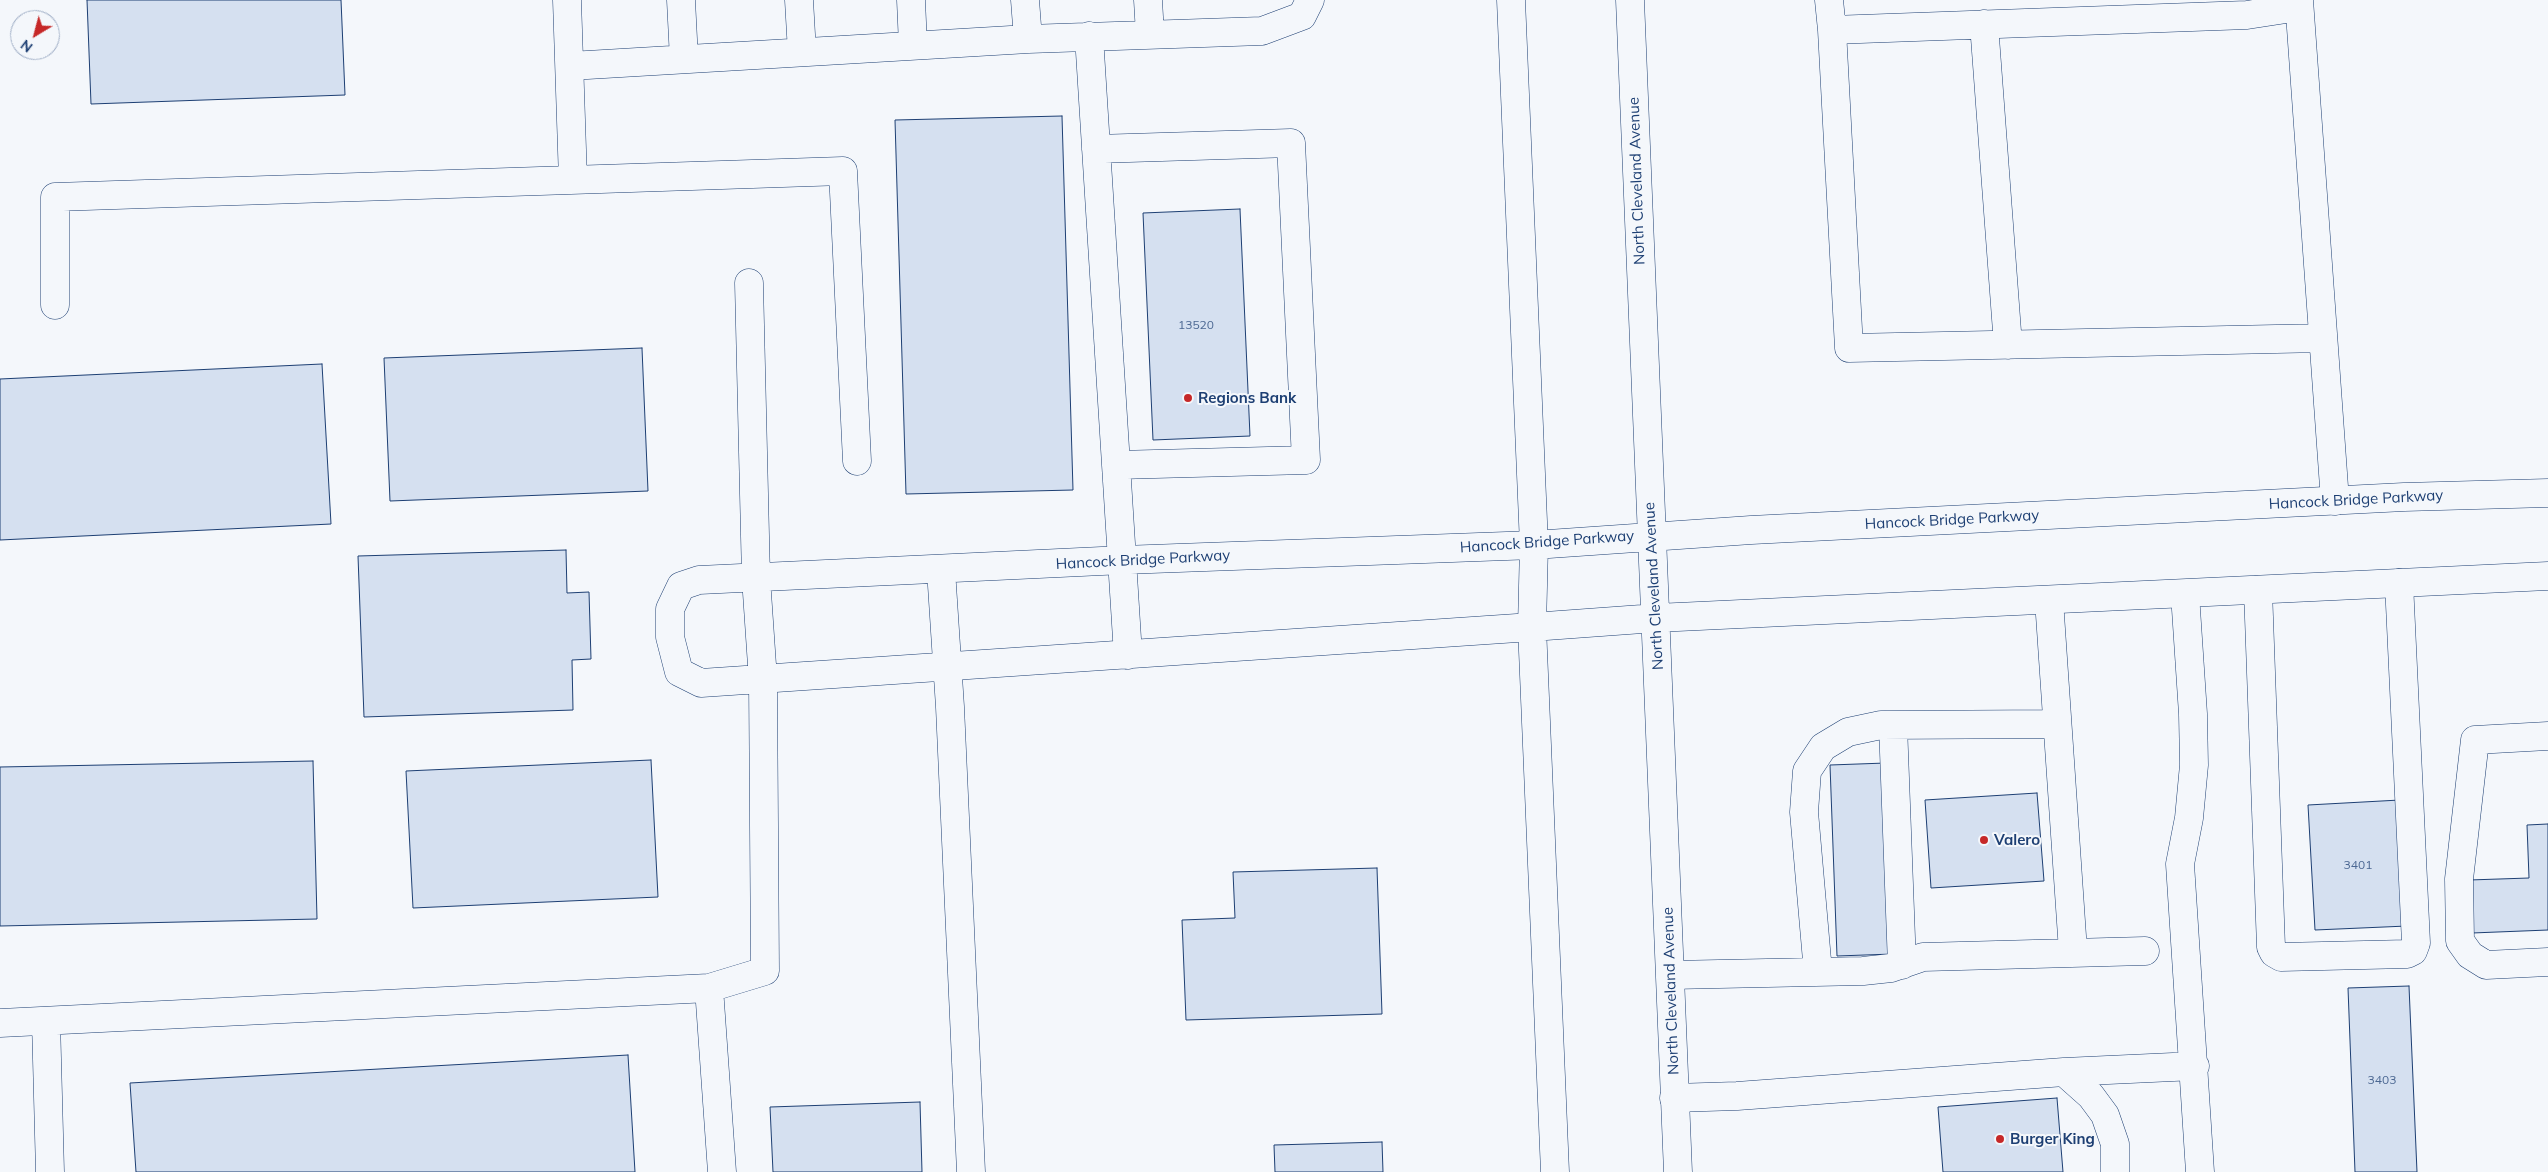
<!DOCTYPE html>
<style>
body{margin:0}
#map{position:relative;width:2548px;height:1172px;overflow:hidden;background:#f4f7fb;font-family:Mulish,sans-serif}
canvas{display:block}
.north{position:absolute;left:10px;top:10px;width:50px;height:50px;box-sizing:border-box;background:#f4f7fb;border:1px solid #9eadc5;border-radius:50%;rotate:217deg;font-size:14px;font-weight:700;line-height:20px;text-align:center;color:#1d3f73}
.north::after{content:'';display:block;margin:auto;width:18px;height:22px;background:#c62828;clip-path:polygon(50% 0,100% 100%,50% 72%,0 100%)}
</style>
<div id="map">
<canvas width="2548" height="1172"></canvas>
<div class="north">N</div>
</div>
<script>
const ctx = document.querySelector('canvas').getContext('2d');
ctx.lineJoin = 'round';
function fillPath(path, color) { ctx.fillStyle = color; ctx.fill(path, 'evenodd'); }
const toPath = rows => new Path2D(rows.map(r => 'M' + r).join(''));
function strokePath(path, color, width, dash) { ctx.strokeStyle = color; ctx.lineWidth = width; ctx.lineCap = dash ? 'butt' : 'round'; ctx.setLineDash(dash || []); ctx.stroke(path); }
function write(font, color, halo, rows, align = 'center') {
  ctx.font = font + ' Mulish,sans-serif'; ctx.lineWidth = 4; ctx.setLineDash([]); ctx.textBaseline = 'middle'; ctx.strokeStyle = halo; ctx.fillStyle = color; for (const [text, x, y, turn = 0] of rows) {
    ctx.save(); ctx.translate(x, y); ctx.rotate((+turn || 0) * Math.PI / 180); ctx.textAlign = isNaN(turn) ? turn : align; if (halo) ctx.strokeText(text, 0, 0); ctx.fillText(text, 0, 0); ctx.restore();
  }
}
const building = toPath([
 [87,0,341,0,345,95,91,104,87,0],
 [1062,116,1073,490,906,494,895,120,1062,116],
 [1240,209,1250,436,1153,440,1143,213,1240,209],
 [642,348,648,491,390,501,384,358,642,348],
 [322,364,331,524,0,540,0,379,322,364],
 [566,550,567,593,589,592,591,659,572,660,573,710,364,717,358,556,566,550],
 [651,760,658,897,413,908,406,771,651,760],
 [313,761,317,919,0,926,0,767,313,761],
 [1886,763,1893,954,1837,956,1830,765,1886,763],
 [2037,793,2044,881,1931,888,1925,800,2037,793],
 [2400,800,2407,926,2315,930,2308,805,2400,800],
 [2548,824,2548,930,2472,933,2469,880,2529,878,2527,825,2548,824],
 [1377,868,1382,1014,1186,1020,1182,920,1235,918,1233,872,1377,868],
 [2409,986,2417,1172,2355,1172,2348,988,2409,986],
 [628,1055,635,1172,136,1172,130,1083,628,1055],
 [2057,1098,2063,1172,1943,1172,1938,1107,2057,1098],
 [920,1102,922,1172,773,1172,770,1107,920,1102],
 [1382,1142,1383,1172,1275,1172,1274,1145,1382,1142]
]);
fillPath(building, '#d5e0f0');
strokePath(building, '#1d3f73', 1);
const minor = toPath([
 [567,0,573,180],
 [681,0,684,59],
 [799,0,802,52],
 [911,0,913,45],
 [1025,0,1028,39],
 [1148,0,1150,34],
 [1829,0,1832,30,2247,15,2299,7],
 [2299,0,2335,501],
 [1984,24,2008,345],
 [1832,30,1849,348,2323,338],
 [1089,36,1128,655],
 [570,66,1028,39,1262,31,1302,16,1310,0],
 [1096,149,1291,143,1306,460,1117,465],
 [55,305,55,197,843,171,857,461],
 [941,570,950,707,971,1172],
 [2258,590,2271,947,2274,953,2281,957,2407,954,2413,951,2416,943,2399,583],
 [2185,594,2193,714,2194,765,2189,818,2180,864,2200,1172],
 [2049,600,2073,951],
 [1532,627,701,683,679,672,670,637,670,609,681,586,699,580,1123,560,1534,545],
 [1893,725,1902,965],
 [2548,736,2475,740,2459,879,2460,941,2470,955,2486,965,2548,962],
 [1818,972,1804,812,1807,771,1823,747,1848,732,1881,725,2057,724],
 [1671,975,1863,971,1891,968,1923,957,2145,951],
 [709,988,722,1172],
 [46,1021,50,1172],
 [0,1023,709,988,765,971,763,680,756,578,749,283],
 [2064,1072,2091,1096,2105,1115,2115,1144,2115,1172],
 [1674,1098,1737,1096,2064,1072,2195,1066]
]);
const major = toPath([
 [1511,0,1534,545,1532,627,1555,1172],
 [1630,0,1678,1172],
 [1534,545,1751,530,2404,497,2548,493],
 [1532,627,1656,618,2548,576]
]);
strokePath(minor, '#1d3f73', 29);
strokePath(major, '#1d3f73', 29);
strokePath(minor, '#f4f7fb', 28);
strokePath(major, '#f4f7fb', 28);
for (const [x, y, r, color] of [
 [1188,398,5,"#c62828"],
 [1984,840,5,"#c62828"],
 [2000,1139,5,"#c62828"]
]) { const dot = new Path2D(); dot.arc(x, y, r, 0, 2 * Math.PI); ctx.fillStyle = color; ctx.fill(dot); strokePath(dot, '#f4f7fb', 2); }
write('12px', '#4b6792', null, [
 ["13520",1196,325],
 ["3401",2358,865],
 ["3403",2382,1080]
]);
write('15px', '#1d3f73', '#f4f7fb', [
 ["North Cleveland Avenue",1637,181,-92],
 ["Hancock Bridge Parkway",2356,500,-3],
 ["Hancock Bridge Parkway",1952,520,-3],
 ["Hancock Bridge Parkway",1547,542,-4],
 ["Hancock Bridge Parkway",1143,560,-3],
 ["North Cleveland Avenue",1654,586,-93],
 ["North Cleveland Avenue",1671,991,-92]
]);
write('bold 15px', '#1d3f73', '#f4f7fb', [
 ["Regions Bank",1198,398],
 ["Valero",1994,840],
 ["Burger King",2010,1139]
], 'left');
</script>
